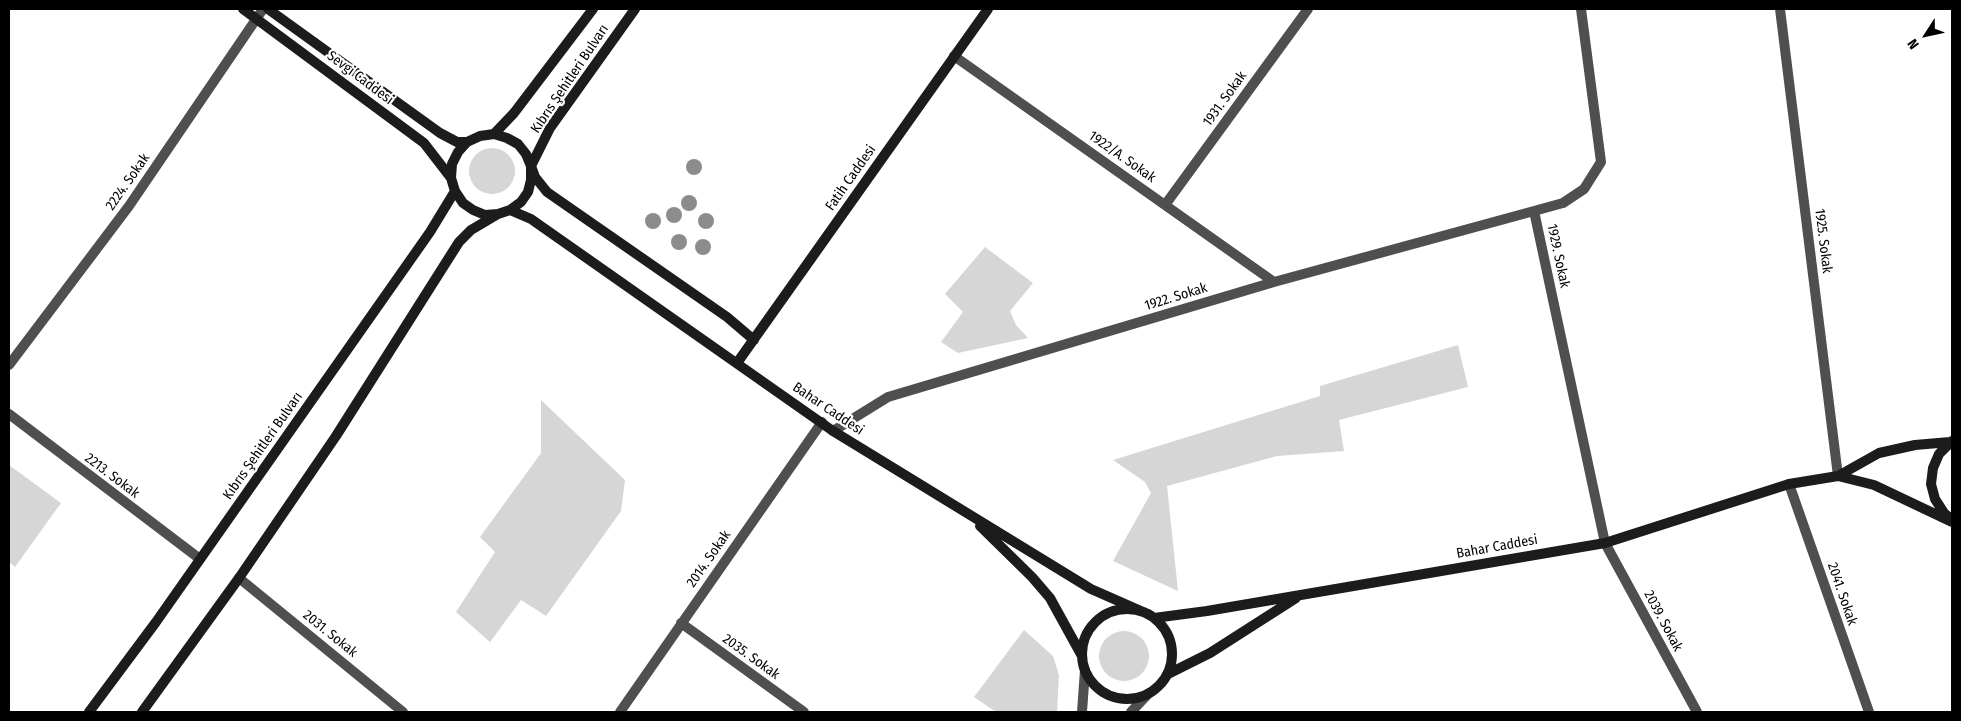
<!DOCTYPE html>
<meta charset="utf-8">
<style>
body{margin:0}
#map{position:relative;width:1961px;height:721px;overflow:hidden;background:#fff;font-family:"Fira Sans Condensed",sans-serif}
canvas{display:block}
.frame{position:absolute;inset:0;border:10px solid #000;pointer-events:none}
.north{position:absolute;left:1901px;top:10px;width:50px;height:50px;-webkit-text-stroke:4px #fff;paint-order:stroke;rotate:235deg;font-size:14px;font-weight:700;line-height:20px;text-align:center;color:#000}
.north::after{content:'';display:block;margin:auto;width:18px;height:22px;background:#000;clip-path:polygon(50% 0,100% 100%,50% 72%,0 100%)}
</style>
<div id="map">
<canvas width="1961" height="721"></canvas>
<div class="frame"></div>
<div class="north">N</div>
</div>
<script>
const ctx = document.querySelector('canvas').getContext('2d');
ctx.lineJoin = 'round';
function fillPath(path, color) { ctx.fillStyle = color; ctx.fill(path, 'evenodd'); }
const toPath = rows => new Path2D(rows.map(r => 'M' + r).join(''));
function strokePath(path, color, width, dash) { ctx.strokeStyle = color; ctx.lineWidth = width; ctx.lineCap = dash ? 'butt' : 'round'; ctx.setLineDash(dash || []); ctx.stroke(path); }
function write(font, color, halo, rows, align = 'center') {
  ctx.font = font + ' "Fira Sans Condensed",sans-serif'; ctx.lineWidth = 4.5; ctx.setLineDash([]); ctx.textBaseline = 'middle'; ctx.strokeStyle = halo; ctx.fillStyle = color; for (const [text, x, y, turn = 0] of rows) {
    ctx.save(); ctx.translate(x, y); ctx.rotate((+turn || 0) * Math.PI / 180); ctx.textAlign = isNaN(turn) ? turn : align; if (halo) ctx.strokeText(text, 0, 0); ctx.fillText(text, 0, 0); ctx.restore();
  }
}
fillPath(toPath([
 '469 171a23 23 0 1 1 46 0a23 23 0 1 1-46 0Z',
 [985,247,1033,283,1010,311,1016,325,1028,338,958,353,941,342,963,312,945,294],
 [1458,345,1468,387,1339,420,1344,451,1277,456,1167,486,1178,591,1113,561,1151,493,1145,482,1113,460,1320,396,1320,386],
 [541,400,625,480,621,511,546,616,521,600,490,642,456,612,495,552,480,537,541,453],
 [9,465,61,503,15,567,9,562],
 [1024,630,1053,656,1059,675,1057,712,996,712,974,697],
 '1099 656a25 25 0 1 1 50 0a25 25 0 1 1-50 0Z'
]), '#d6d6d6');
strokePath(toPath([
 [1581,9,1601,162,1584,189,1563,203,1534,211,1605,543,1697,712],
 [1780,9,1838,476],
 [954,56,1274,282],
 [1165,205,1308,9],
 [9,365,129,206,263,9],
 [9,414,200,559],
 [833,431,888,397,1274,282,1534,211],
 [1789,484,1869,712],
 [239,578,403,712],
 [681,623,804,712],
 [620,712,822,422],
 [1082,712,1085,670],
 [1131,712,1147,695]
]), '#4f4f4f', 10);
strokePath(toPath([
 [243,9,424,143,451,178,455,191,463,203,473,210,485,215,498,214,510,210,521,202,528,192,531,180,531,166,526,154,518,144,507,138,494,134,480,136,467,142,458,152,452,164,451,178],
 [268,9,440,133,457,142,467,142],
 [635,9,550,128,531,166,535,177,547,192,727,317,754,340],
 [494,134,514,113,593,9],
 [510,210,531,219,833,431,1091,589,1141,611],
 [737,363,988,9],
 [1838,476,1874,485,1952,522],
 [1950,518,1944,513,1935,499,1931,484,1933,468,1939,454,1952,441],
 [980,526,1032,577,1050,598,1082,656],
 '1082 654a45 45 0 1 1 90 0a45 45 0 1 1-90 0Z',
 [1154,618,1207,611,1605,543,1789,484,1838,476,1879,453,1915,445,1950,442],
 [1168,674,1210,653,1296,598],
 [89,712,156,622,430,232,455,191],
 [142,712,239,578,336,436,459,242,471,230,498,214]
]), '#1c1c1c', 10);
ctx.fillStyle = '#8c8c8c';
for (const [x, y] of [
 [694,167],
 [689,203],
 [674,215],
 [653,221],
 [706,221],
 [679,242],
 [703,247]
]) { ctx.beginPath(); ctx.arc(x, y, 8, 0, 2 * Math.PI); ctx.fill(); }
write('14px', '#000', '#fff', [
 ["Sevgi Caddesi",360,78,37],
 ["Kıbrıs Şehitleri Bulvarı",570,79,-56],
 ["1931. Sokak",1225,99,-54],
 ["1922/A. Sokak",1122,157,35],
 ["Fatih Caddesi",851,178,-55],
 ["2224. Sokak",128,182,-55],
 ["1925. Sokak",1823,241,83],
 ["1929. Sokak",1558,256,78],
 ["1922. Sokak",1176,297,-17],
 ["Bahar Caddesi",828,409,34],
 ["Kıbrıs Şehitleri Bulvarı",263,446,-55],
 ["2213. Sokak",112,476,37],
 ["Bahar Caddesi",1497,547,-10],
 ["2014. Sokak",709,559,-55],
 ["2041. Sokak",1842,594,71],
 ["2039. Sokak",1663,621,62],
 ["2031. Sokak",330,634,39],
 ["2035. Sokak",751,657,36]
]);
</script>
